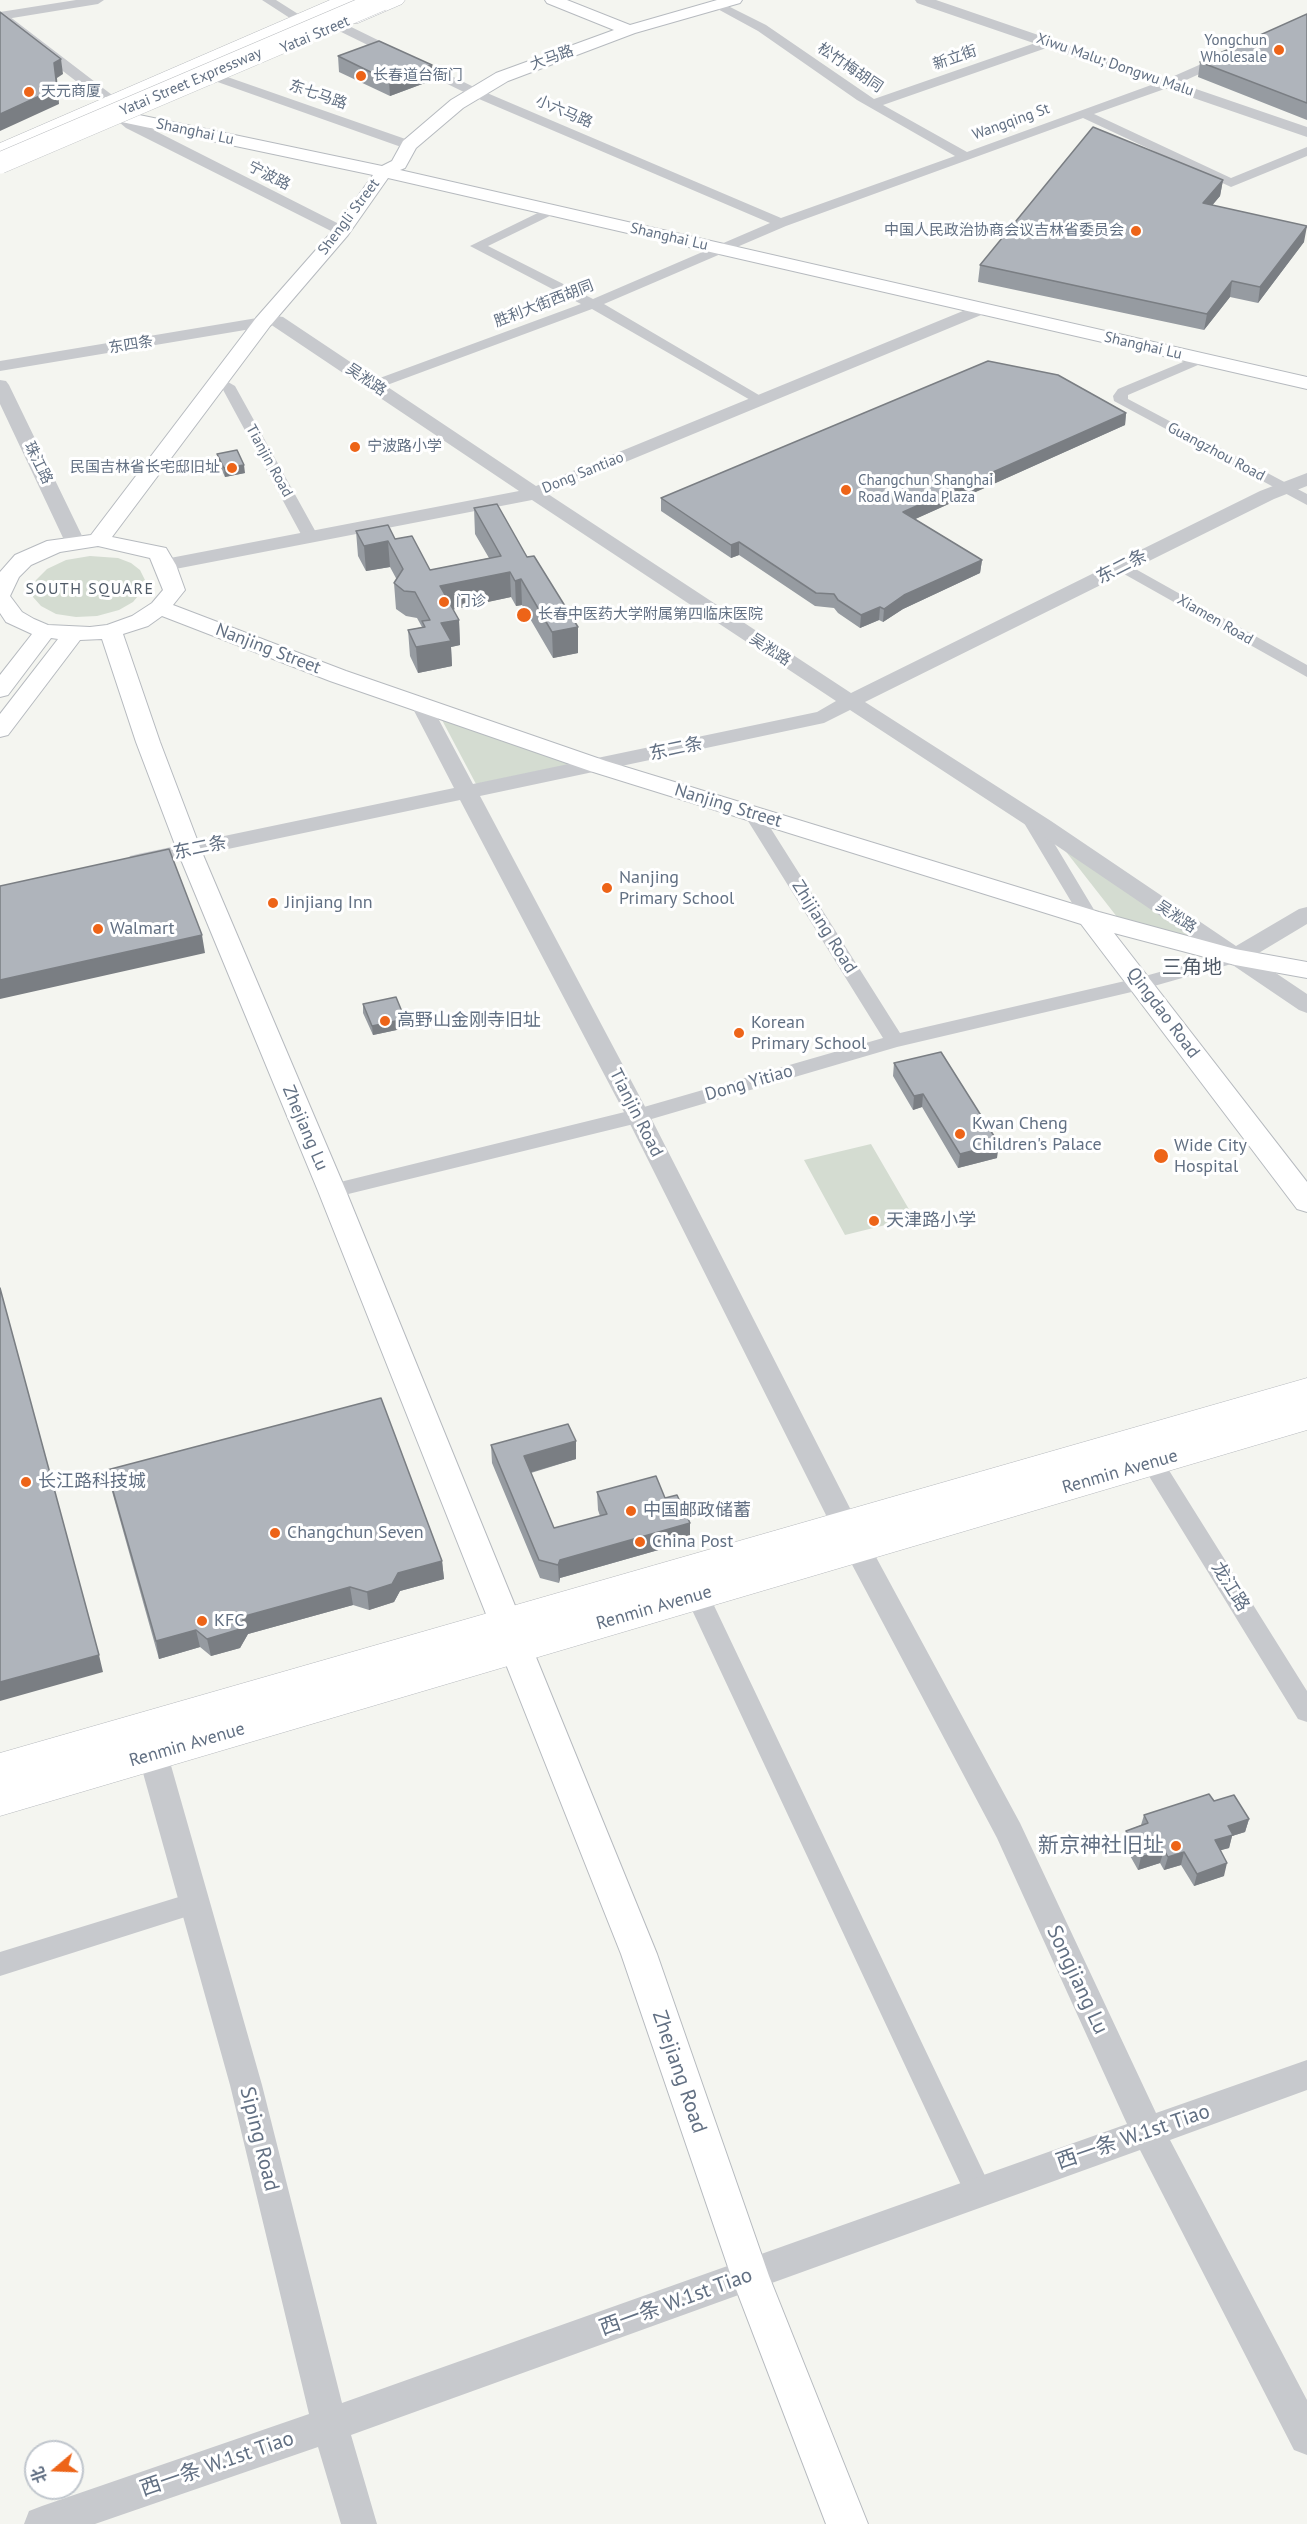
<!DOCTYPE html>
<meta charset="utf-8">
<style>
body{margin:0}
#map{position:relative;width:1307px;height:2524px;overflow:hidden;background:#f4f5f0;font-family:"PT Sans","Noto Sans SC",sans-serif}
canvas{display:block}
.north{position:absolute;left:24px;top:2440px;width:60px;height:60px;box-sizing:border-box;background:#fff;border:2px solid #c0c6cd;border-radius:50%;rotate:251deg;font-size:16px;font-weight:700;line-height:24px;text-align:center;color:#627083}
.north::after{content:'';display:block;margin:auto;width:21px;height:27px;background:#ed6418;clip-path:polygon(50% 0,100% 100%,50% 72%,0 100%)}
</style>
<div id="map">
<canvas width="1307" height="2524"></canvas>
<div class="north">北</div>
</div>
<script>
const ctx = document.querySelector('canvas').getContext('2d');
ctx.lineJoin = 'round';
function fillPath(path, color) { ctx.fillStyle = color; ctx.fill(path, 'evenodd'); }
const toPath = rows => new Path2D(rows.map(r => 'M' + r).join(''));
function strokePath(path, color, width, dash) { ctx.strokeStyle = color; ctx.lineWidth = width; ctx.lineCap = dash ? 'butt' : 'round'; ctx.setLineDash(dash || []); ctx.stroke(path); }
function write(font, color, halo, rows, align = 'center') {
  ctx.font = font + ' "PT Sans","Noto Sans SC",sans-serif'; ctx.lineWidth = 6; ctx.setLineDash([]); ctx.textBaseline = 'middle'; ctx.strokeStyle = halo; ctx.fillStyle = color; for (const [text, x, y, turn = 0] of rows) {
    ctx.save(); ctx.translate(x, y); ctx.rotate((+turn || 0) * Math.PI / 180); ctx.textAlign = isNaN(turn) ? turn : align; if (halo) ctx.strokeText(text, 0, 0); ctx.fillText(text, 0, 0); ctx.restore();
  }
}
fillPath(toPath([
 [90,556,118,558,131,563,140,570,145,580,143,590,133,602,119,610,97,616,76,617,56,614,41,606,33,597,32,590,36,580,47,569,66,560],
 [442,720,572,764,476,784],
 [1060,844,1227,952,1121,922],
 [871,1144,914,1218,845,1235,804,1160]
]), '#d4dcd1');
const secondary = toPath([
 [545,0,567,0,630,25,717,0,742,0,740,3,635,33,508,81,463,108,416,148,405,168,400,170,1307,377,1307,389,388,178,348,235,270,326,112,537,166,548,176,565,185,590,173,605,346,671,606,761,1099,912,1235,949,1307,962,1307,978,1235,965,1114,933,1307,1182,1307,1212,1297,1209,1081,924,590,771,330,681,162,616,148,626,123,634,160,742,201,850,346,1191,657,1954,769,2276,868,2524,826,2524,731,2276,621,1954,318,1191,177,850,136,742,102,639,80,640,8,735,0,737,0,714,58,639,51,638,8,695,0,697,0,675,32,634,6,622,0,613,0,572,15,555,47,541,91,535,256,318,336,227,373,175,112,120,103,101,105,97,117,97,125,112,382,166,392,161,403,141,451,100,496,73,614,30,547,3,545,0],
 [98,546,150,558,163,590,152,603,132,616,107,625,90,627,48,625,34,619,22,612,10,596,19,577,31,565,60,552,98,546]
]);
const primary = toPath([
 [330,0,355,0,352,4,0,156,0,143,330,0],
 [380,0,405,0,402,4,358,23,344,23,342,19,344,15,380,0],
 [1307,1378,1307,1430,0,1816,0,1753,1307,1378]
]);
strokePath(secondary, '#b6babf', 2);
strokePath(primary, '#b7babe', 1);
fillPath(toPath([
 [76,0,104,0,98,4,0,20,0,12,76,0],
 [262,0,276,0,306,19,300,23,296,22,262,0],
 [718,1,766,25,874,99,1044,40,1052,40,1052,46,883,105,967,152,1165,80,1224,54,1228,55,1228,61,1173,86,1094,114,1231,178,1307,147,1307,156,1231,187,1083,118,786,226,604,304,764,398,766,401,759,405,592,309,379,388,369,388,367,385,369,382,581,304,470,246,548,208,553,207,560,211,488,246,593,299,770,223,472,96,333,28,333,22,341,22,480,90,781,218,955,156,857,100,758,31,714,7,712,5,718,1],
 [216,73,414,142,415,145,409,149,404,148,212,80,210,77,216,73],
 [118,112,347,228,349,231,342,235,337,234,126,128,112,116,118,112],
 [1200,355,1207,359,1205,362,1128,395,1128,399,1307,494,1307,505,1114,401,1113,396,1118,389,1200,355],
 [228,382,235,386,318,536,316,539,310,541,302,536,221,386,228,382],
 [1123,562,1307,665,1307,677,1117,570,1115,567,1123,562],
 [752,808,758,809,761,813,900,1033,1138,978,1235,951,1242,953,1244,957,1242,961,1140,990,897,1047,638,1123,332,1198,325,1196,322,1191,325,1186,332,1184,637,1109,883,1038,743,813,746,809,752,808],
 [1030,813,1036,814,1039,818,1099,918,1097,922,1083,922,1081,918,1021,818,1024,814,1030,813],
 [1152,1453,1160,1456,1307,1691,1307,1722,1298,1719,1144,1468,1141,1462,1144,1456,1152,1453],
 [697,1586,705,1588,709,1595,988,2182,992,2191,988,2200,978,2204,968,2200,685,1595,689,1588,697,1586],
 [195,1892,204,1895,208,1903,204,1911,0,1976,0,1952,195,1892]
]), '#c7c9cd');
fillPath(toPath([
 [915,0,936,0,1307,127,1307,137,917,3,915,0],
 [0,12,5,13,116,98,119,101,116,104,106,104,0,23,0,12],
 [980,304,986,305,988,309,986,313,548,494,851,693,1260,491,1307,473,1307,486,1274,499,865,702,1051,821,1236,946,1299,909,1307,907,1307,924,1252,957,1307,994,1307,1013,1299,1010,1035,831,850,710,824,723,480,796,650,1116,857,1522,1020,1823,1156,2113,1307,2060,1307,2090,1170,2140,1307,2400,1307,2455,1294,2450,1140,2150,351,2435,377,2524,341,2524,318,2447,95,2524,24,2524,29,2511,42,2506,309,2414,230,2085,138,1755,142,1746,153,1742,164,1746,168,1755,262,2085,342,2403,1127,2124,997,1838,831,1525,626,1116,460,800,138,868,130,866,127,861,130,856,138,854,454,788,411,705,414,701,421,699,428,701,431,705,473,784,817,712,836,701,532,500,165,571,158,569,155,565,158,561,165,559,519,491,270,324,263,327,0,371,0,361,263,317,270,319,277,316,283,317,536,486,980,304],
 [0,380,6,381,9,385,85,542,82,546,75,548,68,546,65,542,0,404,0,380]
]), '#c7c9cd');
fillPath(secondary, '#fff');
fillPath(primary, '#fff');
const trunkBridge = toPath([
 [0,163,382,0]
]);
strokePath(trunkBridge, '#b6b9bc', 22, []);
strokePath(trunkBridge, '#fff', 21);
fillPath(toPath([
 [1307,14,1307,120,1198,77,1200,62],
 [338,56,433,80,390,96,339,72],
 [1223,180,1220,196,1212,205,1304,242,1258,303,1230,297,1204,330,978,282,980,265],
 [1126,413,1125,425,915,519,982,560,980,573,903,609,883,622,879,620,860,628,838,613,834,608,815,606,739,555,731,558,661,511,661,498],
 [217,454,245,473,225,477,218,462],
 [474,508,578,653,553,658,522,605,516,606,511,597,453,609,459,620,460,645,451,647,452,666,418,673,410,656,408,630,422,627,417,618,406,616,396,609,394,583,397,580,390,567,366,571,358,556,356,531,395,539,430,570,489,558,475,534],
 [363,1004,406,1028,373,1035,363,1013],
 [894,1063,997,1158,958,1168,922,1107,913,1110,893,1076],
 [576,1441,576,1459,531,1473,554,1528,600,1516,598,1510,597,1492,665,1498,690,1541,560,1578,559,1583,540,1578,492,1463,491,1445],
 [107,1470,442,1561,444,1579,400,1591,394,1602,369,1610,353,1605,248,1634,240,1648,211,1656,200,1647,159,1659,111,1488],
 [1214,1801,1249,1819,1245,1832,1232,1836,1229,1848,1220,1850,1224,1876,1194,1886,1181,1865,1164,1870,1160,1863,1138,1870,1123,1843,1126,1831,1141,1825,1144,1815]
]), '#969ba1');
fillPath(toPath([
 [61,59,63,74,57,78,59,104,0,131,0,114,54,63],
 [432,65,433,80,390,96,389,81],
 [1223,180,1220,196,1201,219,1203,203],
 [1307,226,1304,242,1258,303,1260,287],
 [1232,281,1230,297,1204,330,1207,314],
 [1126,413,1125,425,902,525,903,512],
 [244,465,245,473,225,477,224,468],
 [388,541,390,567,366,571,364,546],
 [739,542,739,555,731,558,731,545],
 [982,560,980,573,903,609,883,622,884,609,904,595],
 [510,572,511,597,442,612,440,586],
 [521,579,522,605,516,606,515,581],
 [880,607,879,620,860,628,861,615],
 [459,620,460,645,451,647,452,666,418,673,416,647,441,623],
 [578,627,578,653,553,658,552,632],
 [202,935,205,953,0,999,0,980],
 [405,1019,406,1028,373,1035,372,1026],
 [923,1094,922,1107,913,1110,914,1096],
 [999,1144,997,1158,958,1168,960,1154],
 [576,1441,576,1459,525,1474,524,1456],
 [690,1523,690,1541,560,1578,559,1583,558,1565,560,1560],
 [442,1561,444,1579,400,1591,394,1602,369,1610,367,1592,398,1573],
 [350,1587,353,1605,248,1634,240,1648,211,1656,207,1639,245,1616],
 [196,1630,200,1647,159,1659,156,1641],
 [99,1655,103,1672,0,1701,0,1682],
 [1249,1819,1245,1832,1232,1836,1229,1848,1211,1853,1215,1840,1228,1826],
 [1164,1850,1160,1863,1138,1870,1141,1857],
 [1184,1852,1181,1865,1164,1870,1168,1857],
 [1227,1863,1224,1876,1194,1886,1197,1874]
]), '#7a7e83');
const building = toPath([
 [0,12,61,59,54,63,57,88,0,114,0,12],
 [1307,14,1307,103,1200,62,1307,14],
 [379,41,432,65,389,81,338,56,379,41],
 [1093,127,1223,180,1203,203,1307,226,1260,287,1232,281,1207,314,980,265,1093,127],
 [988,361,1058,375,1126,413,903,512,982,560,904,595,884,609,880,607,861,615,838,600,834,594,816,593,739,542,731,545,661,498,988,361],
 [237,450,244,465,224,468,217,454,237,450],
 [497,504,527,557,534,556,578,627,552,632,521,579,515,581,510,572,440,586,459,620,441,623,451,641,416,647,408,630,425,627,422,621,430,620,415,592,404,591,394,583,403,569,388,541,364,546,356,531,388,525,395,539,412,536,430,570,501,556,474,508,497,504],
 [169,849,202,935,0,980,0,886,169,849],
 [396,997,405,1019,372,1026,363,1004,396,997],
 [941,1052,999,1144,960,1154,923,1094,914,1096,894,1063,941,1052],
 [0,1288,99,1655,0,1682,0,1288],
 [381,1398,442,1561,398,1573,392,1584,367,1592,350,1587,245,1616,237,1630,207,1639,196,1630,156,1641,107,1470,381,1398],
 [568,1424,576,1441,524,1456,554,1528,607,1514,597,1492,656,1476,665,1498,677,1495,690,1523,560,1560,558,1565,539,1560,491,1445,568,1424],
 [1209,1794,1214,1801,1234,1795,1249,1819,1228,1826,1233,1835,1215,1840,1227,1863,1197,1874,1184,1852,1168,1857,1164,1850,1141,1857,1126,1831,1148,1823,1144,1815,1209,1794]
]);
fillPath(building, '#afb4bb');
strokePath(building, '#7a7e83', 1.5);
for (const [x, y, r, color] of [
 [1279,50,6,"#ed6418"],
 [361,76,6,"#ed6418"],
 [29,92,6,"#ed6418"],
 [1136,231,6,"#ed6418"],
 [355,447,6,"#ed6418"],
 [232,468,6,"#ed6418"],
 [846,490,6,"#ed6418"],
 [444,602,6,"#ed6418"],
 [524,615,8,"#ed6418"],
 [607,888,6,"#ed6418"],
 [273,903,6,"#ed6418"],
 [98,929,6,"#ed6418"],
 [385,1021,6,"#ed6418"],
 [739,1033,6,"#ed6418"],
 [960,1134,6,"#ed6418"],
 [1161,1156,8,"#ed6418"],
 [874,1221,6,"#ed6418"],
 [26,1482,6,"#ed6418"],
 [631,1511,6,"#ed6418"],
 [275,1533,6,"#ed6418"],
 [640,1542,6,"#ed6418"],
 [202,1621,6,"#ed6418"],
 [1176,1846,6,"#ed6418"]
]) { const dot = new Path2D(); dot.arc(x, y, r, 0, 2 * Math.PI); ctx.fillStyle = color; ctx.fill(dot); strokePath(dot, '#fff', 2); }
write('15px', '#627083', '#fff', [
 ["Yatai Street",315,35,-23],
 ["大马路",552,58,-20],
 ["新立街",955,58,-19],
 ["Xiwu Malu; Dongwu Malu",1115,65,19],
 ["松竹梅胡同",850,68,34],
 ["Yatai Street Expressway",191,82,-23],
 ["东七马路",318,95,19],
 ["小六马路",564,112,23],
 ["Wangqing St",1011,122,-20],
 ["Shanghai Lu",195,132,12],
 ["宁波路",269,176,27],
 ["Shengli Street",349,217,-53],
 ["Shanghai Lu",669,237,13],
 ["胜利大街西胡同",544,304,-21],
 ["东四条",131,345,-9],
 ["Shanghai Lu",1143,346,13],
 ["吴淞路",366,380,34],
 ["Guangzhou Road",1216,452,28],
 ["Tianjin Road",269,461,61],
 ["珠江路",38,463,64],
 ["Dong Santiao",583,473,-22],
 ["Xiamen Road",1215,620,30],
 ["吴淞路",770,650,33],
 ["吴淞路",1176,917,34]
]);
write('15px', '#627083', '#fff', [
 ["Yongchun",1267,41,"right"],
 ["Wholesale",1267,58,"right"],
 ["长春道台衙门",373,76],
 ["天元商厦",41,92],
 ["中国人民政治协商会议吉林省委员会",1124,231,"right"],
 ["宁波路小学",367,447],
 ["民国吉林省长宅邸旧址",220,468,"right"],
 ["Changchun Shanghai",858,481],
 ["Road Wanda Plaza",858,498],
 ["门诊",456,602],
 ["长春中医药大学附属第四临床医院",538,615]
], 'left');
ctx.letterSpacing = '1.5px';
write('16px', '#505b68', '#fff', [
 ["SOUTH SQUARE",90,589]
]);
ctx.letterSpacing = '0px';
write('18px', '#627083', '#fff', [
 ["东二条",1122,567,-27],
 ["Nanjing Street",268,649,21],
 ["东二条",676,749,-12],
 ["Nanjing Street",728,806,17],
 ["东二条",200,848,-12],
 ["Zhijiang Road",824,927,58],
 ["Qingdao Road",1163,1013,53],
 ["Dong Yitiao",749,1083,-16],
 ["Tianjin Road",636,1113,63],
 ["Zhejiang Lu",305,1128,67],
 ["Renmin Avenue",1120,1472,-16],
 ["龙江路",1230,1587,58],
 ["Renmin Avenue",654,1608,-16],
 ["Renmin Avenue",187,1745,-16]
]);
write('18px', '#627083', '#fff', [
 ["Nanjing",619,878],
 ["Primary School",619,899],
 ["Jinjiang Inn",285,903],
 ["Walmart",110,929],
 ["高野山金刚寺旧址",397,1021],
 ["Korean",751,1023],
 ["Primary School",751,1044],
 ["Kwan Cheng",972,1124],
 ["Children's Palace",972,1145],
 ["Wide City",1174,1146],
 ["Hospital",1174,1167],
 ["天津路小学",886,1221],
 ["长江路科技城",38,1482],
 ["中国邮政储蓄",643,1511],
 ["Changchun Seven",287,1533],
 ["China Post",652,1542],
 ["KFC",214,1621]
], 'left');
write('20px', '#505b68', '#fff', [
 ["三角地",1192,968]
]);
write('21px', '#627083', '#fff', [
 ["新京神社旧址",1164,1846]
], 'right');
write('21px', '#627083', '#fff', [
 ["Songjiang Lu",1077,1980,65],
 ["Zhejiang Road",679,2072,71],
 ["西一条 W.1st Tiao",1133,2137,-19],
 ["Siping Road",259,2139,76],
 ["西一条 W.1st Tiao",676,2302,-20],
 ["西一条 W.1st Tiao",217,2464,-19]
]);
</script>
